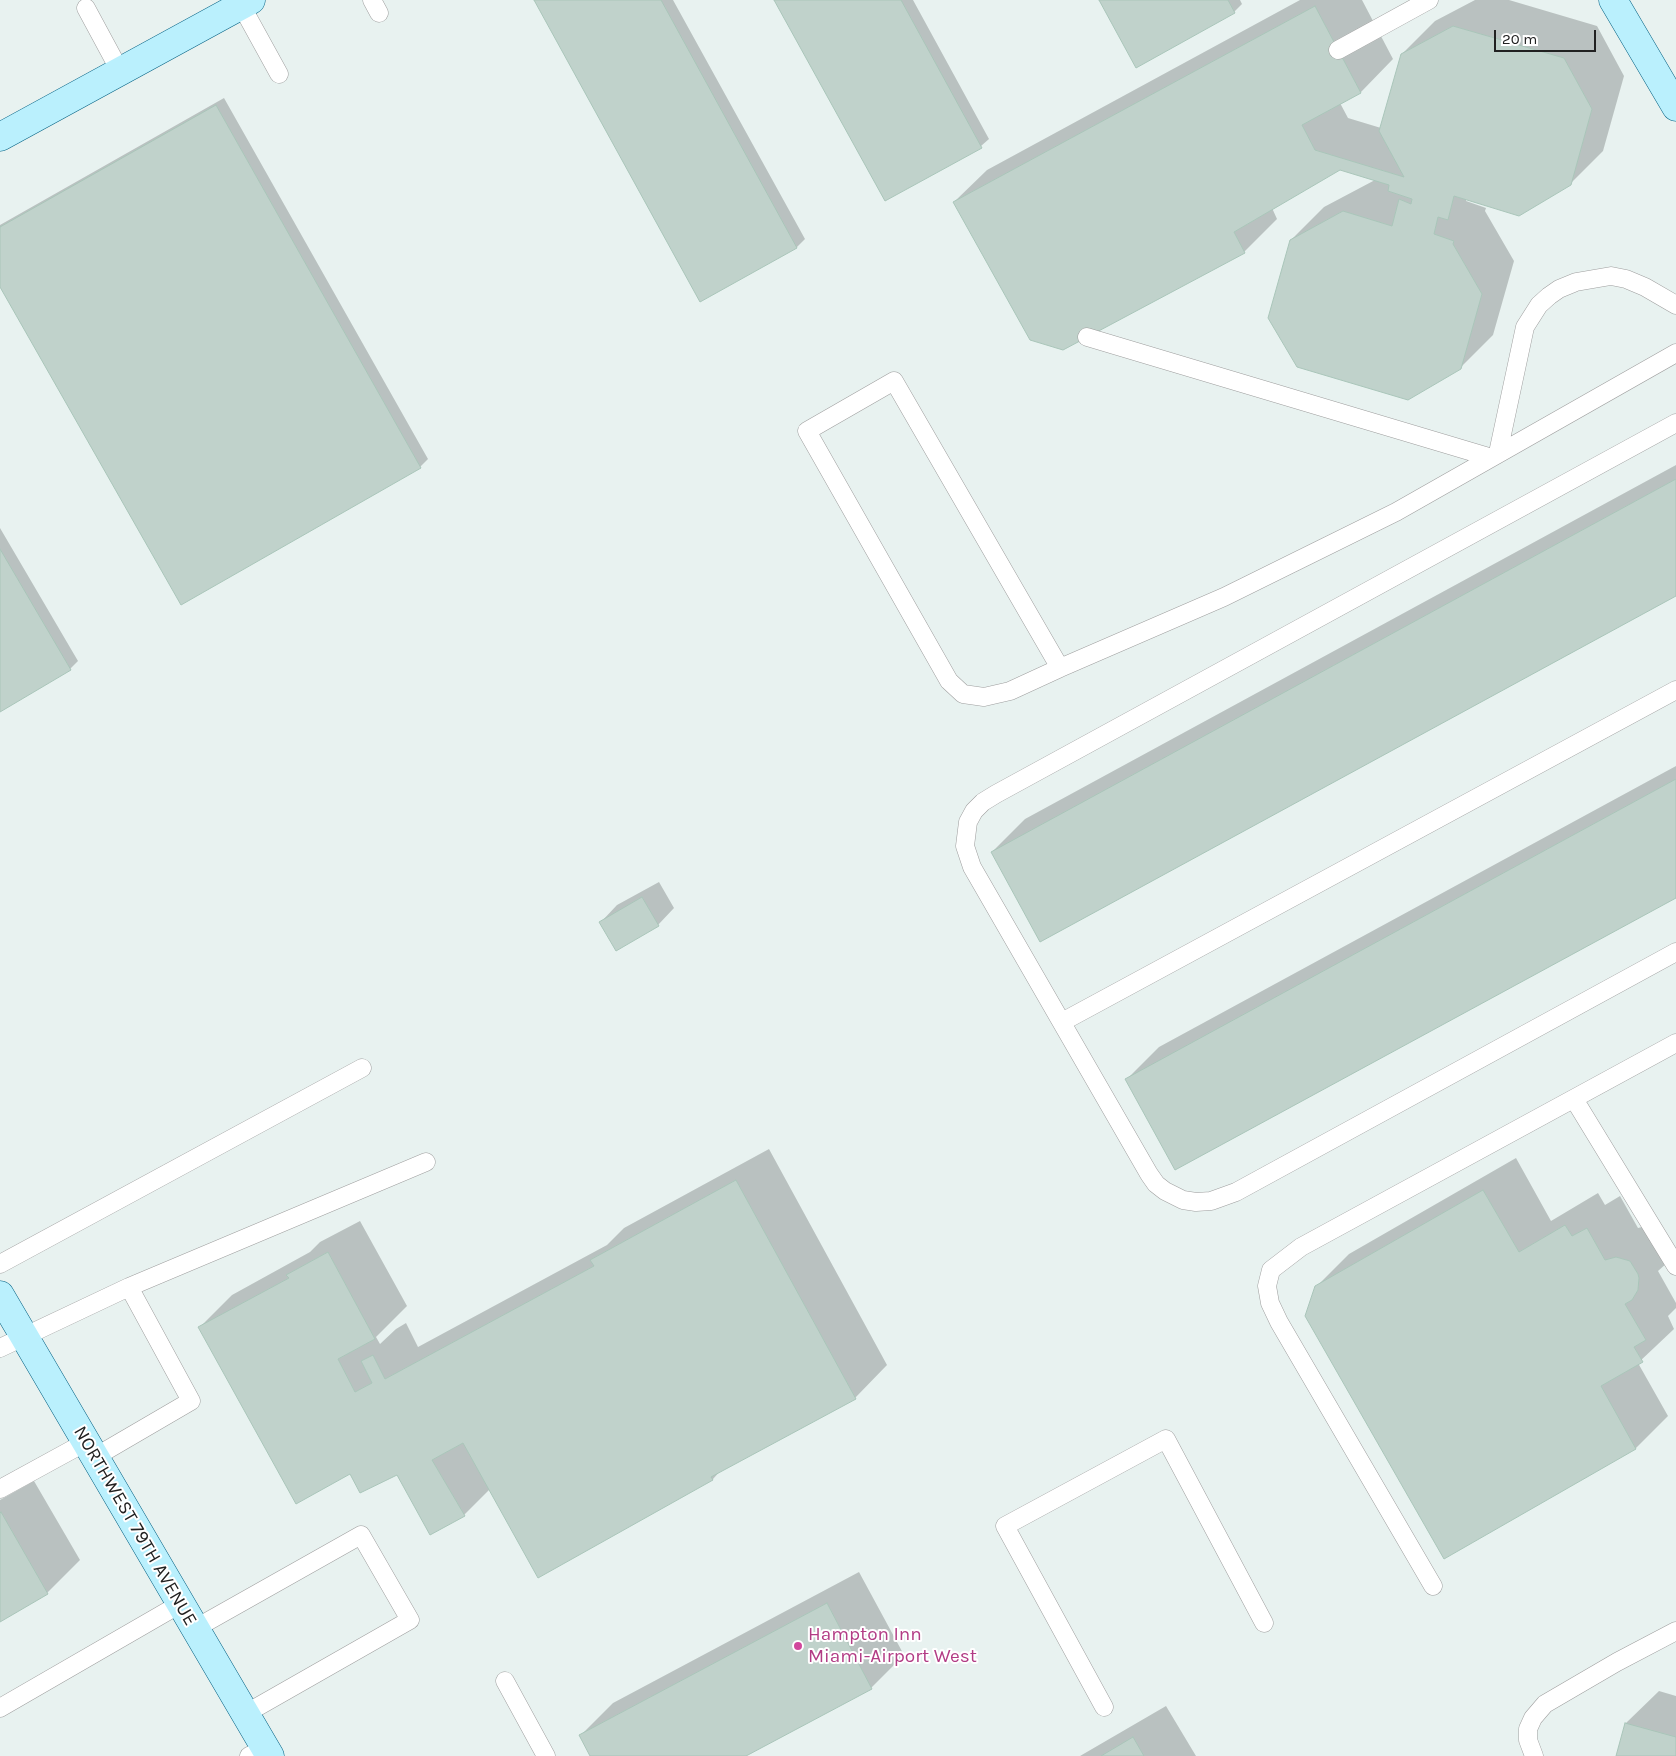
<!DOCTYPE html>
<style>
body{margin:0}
#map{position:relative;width:1676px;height:1756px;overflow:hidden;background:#e8f2f0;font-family:Karla,sans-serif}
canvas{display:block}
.scale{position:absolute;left:1494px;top:30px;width:102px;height:22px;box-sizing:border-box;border:2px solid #212121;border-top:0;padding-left:6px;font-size:15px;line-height:18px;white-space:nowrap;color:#212121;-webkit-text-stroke:4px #fff;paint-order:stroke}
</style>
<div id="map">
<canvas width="1676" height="1756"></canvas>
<div class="scale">20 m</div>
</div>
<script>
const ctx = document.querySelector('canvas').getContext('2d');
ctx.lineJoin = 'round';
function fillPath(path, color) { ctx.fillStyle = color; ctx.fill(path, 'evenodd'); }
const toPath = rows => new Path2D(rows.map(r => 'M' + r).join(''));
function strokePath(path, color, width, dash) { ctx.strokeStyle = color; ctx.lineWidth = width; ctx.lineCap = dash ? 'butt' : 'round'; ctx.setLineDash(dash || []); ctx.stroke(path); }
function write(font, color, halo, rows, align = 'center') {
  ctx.font = font + ' Karla,sans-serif'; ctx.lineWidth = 4; ctx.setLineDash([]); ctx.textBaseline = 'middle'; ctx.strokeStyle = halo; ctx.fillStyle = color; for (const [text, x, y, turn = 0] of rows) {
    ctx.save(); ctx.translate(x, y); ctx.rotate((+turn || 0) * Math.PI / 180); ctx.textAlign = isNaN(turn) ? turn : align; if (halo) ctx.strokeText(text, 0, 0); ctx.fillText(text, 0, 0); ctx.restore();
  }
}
fillPath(toPath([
 [535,0,673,0,805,239,797,247,701,300],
 [775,0,913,0,989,139,981,146,885,200],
 [1100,0,1240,0,1242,4,1234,12],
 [1300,0,1362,0,1393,59,1361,92,1340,103,1348,118,1381,128,1402,54,1435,21,1475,0,1509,0,1597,26,1624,76,1603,151,1570,184,1466,199,1466,201,1486,208,1485,211,1514,261,1493,335,1460,368,1291,240,1324,207,1375,180,1340,169,1272,208,1277,219,1244,252,1063,348,954,202,987,170],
 [224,98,428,459,420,467,0,284,0,225],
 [1676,465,1676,595,992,852,1025,819],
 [0,528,78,661,70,669,0,710],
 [1676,766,1676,897,1127,1079,1159,1047],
 [659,882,674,908,658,925,601,922,617,905],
 [769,1149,887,1365,855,1398,722,1469,713,1479,539,1576,490,1489,464,1515,397,1473,350,1472,200,1327,232,1295,310,1252,320,1242,360,1221,407,1306,376,1337,380,1344,396,1329,406,1323,418,1347,607,1245,624,1228],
 [1516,1158,1551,1221,1598,1193,1605,1205,1620,1196,1638,1228,1650,1225,1667,1263,1658,1271,1676,1303,1676,1308,1668,1316,1674,1329,1638,1363,1668,1416,1636,1448,1444,1557,1316,1287,1349,1254],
 [34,1481,80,1560,47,1593,0,1621,0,1500],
 [859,1572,904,1655,871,1688,743,1756,591,1756,580,1736,613,1703],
 [1659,1691,1676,1696,1676,1756,1617,1756,1626,1723],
 [1166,1706,1196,1756,1080,1756]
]), '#0003');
const building = toPath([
 [534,0,661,0,797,248,700,302,534,0],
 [774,0,901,0,982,148,885,201,774,0],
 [1099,0,1228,0,1235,13,1136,68,1099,0],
 [1315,6,1361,93,1302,125,1315,150,1404,177,1379,131,1401,54,1453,26,1564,58,1592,109,1571,185,1519,216,1454,196,1448,220,1438,217,1434,234,1454,241,1453,244,1482,294,1461,369,1408,400,1297,367,1268,318,1290,240,1343,211,1392,226,1399,199,1411,204,1412,199,1388,191,1389,185,1340,170,1234,232,1245,253,1063,350,1030,340,953,202,1315,6],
 [216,105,421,468,181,605,0,287,0,227,216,105],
 [1676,479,1676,596,1040,942,991,852,1676,479],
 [0,549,71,670,0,712,0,549],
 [1676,779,1676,898,1175,1170,1125,1079,1676,779],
 [642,897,659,926,616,951,599,922,642,897],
 [736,1180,856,1399,711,1477,713,1480,538,1578,463,1443,432,1460,465,1516,430,1535,397,1475,360,1493,350,1474,296,1504,198,1327,289,1278,286,1275,328,1252,375,1339,338,1359,355,1392,372,1383,361,1361,373,1355,385,1379,594,1266,590,1260,736,1180],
 [1483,1190,1519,1252,1565,1225,1572,1236,1587,1228,1605,1260,1616,1257,1630,1261,1638,1274,1639,1278,1638,1290,1632,1300,1625,1304,1646,1340,1634,1347,1643,1362,1601,1386,1636,1449,1444,1559,1305,1316,1315,1286,1483,1190],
 [1,1512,48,1594,0,1622,0,1513,1,1512],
 [827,1603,872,1689,746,1756,590,1756,579,1735,827,1603],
 [1625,1723,1676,1737,1676,1756,1616,1756,1625,1723],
 [1133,1737,1144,1756,1101,1756,1133,1737]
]);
fillPath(building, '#c0d2cb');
strokePath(building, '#a9c5b9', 1);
const lane = toPath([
 [372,0,379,13],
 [241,5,279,74],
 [86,8,120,71],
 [1338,50,1429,0],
 [1087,337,1489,457],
 [1676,423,996,794,983,802,974,811,968,822,965,846,972,867,1149,1174,1156,1184,1165,1191,1183,1200,1196,1202,1211,1201,1236,1192,1676,952],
 [1498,453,1525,327,1539,305,1549,296,1559,289,1576,282,1611,276,1626,279,1645,287,1676,305],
 [1060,668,894,381,807,431,949,681,963,694,984,697,1010,691,1060,668,1224,597,1396,512,1676,353],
 [1062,1022,1676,690],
 [1574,1099,1676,1266],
 [0,1264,362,1068],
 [129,1287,426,1162],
 [0,1348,129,1287,191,1401,95,1457],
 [0,1489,86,1442],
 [1433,1586,1279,1322,1270,1303,1267,1286,1271,1270,1301,1247,1676,1043],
 [196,1628,361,1535,410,1620,245,1714],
 [505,1681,546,1756],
 [1104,1707,1005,1526,1166,1439,1264,1623],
 [0,1708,180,1604],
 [249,1756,265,1748],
 [1534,1756,1528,1740,1528,1729,1533,1718,1545,1704,1617,1662,1676,1631]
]);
const secondary = toPath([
 [1613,0,1676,107],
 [0,137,251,0],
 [0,1295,270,1756]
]);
strokePath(lane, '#9e9e9e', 19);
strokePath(secondary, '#005f81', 29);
strokePath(lane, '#fff', 18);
strokePath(secondary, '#baf0fd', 28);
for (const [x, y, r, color] of [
 [798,1646,5,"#d1479c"]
]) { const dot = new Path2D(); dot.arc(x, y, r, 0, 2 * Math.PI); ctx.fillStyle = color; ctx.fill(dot); strokePath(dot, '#fff', 2); }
write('19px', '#212121', '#fff', [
 ["NORTHWEST 79TH AVENUE",135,1526,60]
]);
write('19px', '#b23c85', '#fff', [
 ["Hampton Inn",808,1635],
 ["Miami-Airport West",808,1657]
], 'left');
</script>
